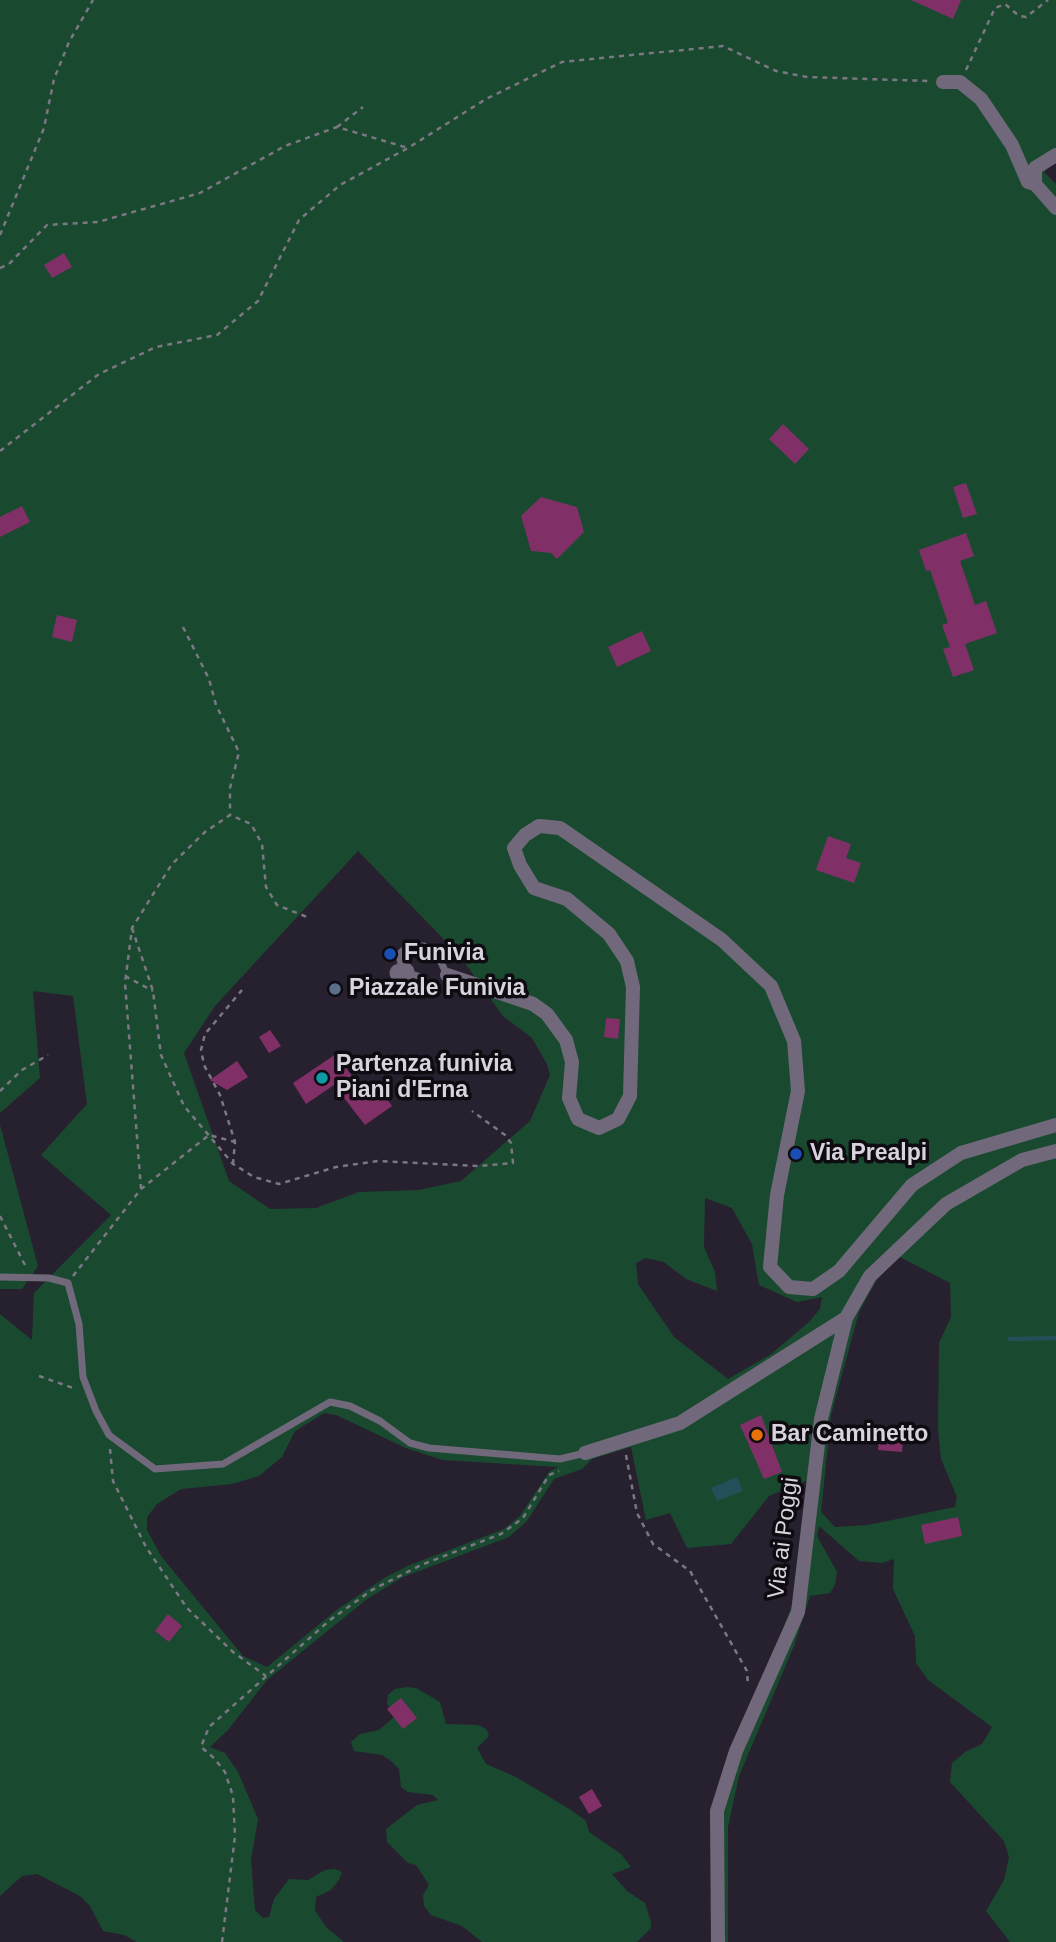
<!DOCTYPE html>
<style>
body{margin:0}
canvas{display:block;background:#27202e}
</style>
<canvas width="1056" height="1942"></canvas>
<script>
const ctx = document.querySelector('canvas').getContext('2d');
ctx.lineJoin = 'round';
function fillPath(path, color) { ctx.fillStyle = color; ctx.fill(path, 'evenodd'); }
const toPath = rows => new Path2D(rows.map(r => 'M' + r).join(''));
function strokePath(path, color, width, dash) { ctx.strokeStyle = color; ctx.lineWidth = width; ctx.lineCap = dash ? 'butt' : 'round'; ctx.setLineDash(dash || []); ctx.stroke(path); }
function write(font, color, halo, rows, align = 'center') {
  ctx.font = font + ' Helvetica,sans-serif'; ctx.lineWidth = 7; ctx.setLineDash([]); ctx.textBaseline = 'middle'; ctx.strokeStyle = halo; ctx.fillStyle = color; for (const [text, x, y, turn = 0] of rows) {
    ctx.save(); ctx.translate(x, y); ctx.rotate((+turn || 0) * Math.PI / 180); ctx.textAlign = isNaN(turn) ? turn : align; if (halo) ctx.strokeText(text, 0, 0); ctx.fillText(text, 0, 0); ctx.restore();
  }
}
fillPath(toPath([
 [0,0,1056,0,1056,155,1044,172,1056,184,1056,1942,1010,1942,986,1911,1004,1880,1009,1857,1004,1841,950,1782,952,1763,965,1752,982,1744,992,1727,928,1680,916,1663,915,1636,893,1589,894,1559,882,1563,859,1561,819,1526,817,1536,837,1572,835,1585,830,1593,810,1596,794,1646,739,1776,728,1827,728,1942,713,1942,712,1824,792,1605,809,1484,806,1481,769,1496,731,1544,687,1548,670,1513,646,1520,631,1447,592,1459,582,1469,554,1479,527,1521,509,1537,403,1577,367,1599,267,1680,228,1730,210,1747,225,1753,238,1772,258,1819,251,1860,255,1910,263,1918,269,1917,274,1899,289,1879,308,1880,325,1870,335,1869,342,1872,339,1880,331,1890,316,1897,315,1910,326,1927,344,1942,137,1942,124,1935,103,1931,90,1906,80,1896,37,1874,22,1876,0,1896,0,1314,32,1340,34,1293,111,1215,41,1155,87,1104,73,996,33,991,40,1078,0,1113],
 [358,851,460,956,503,1016,532,1038,547,1064,550,1075,530,1121,461,1181,419,1190,359,1192,316,1208,270,1209,229,1181,184,1053,215,1006],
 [705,1198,732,1208,752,1244,759,1285,797,1302,822,1297,820,1309,809,1322,770,1355,728,1379,674,1337,638,1284,636,1263,645,1258,664,1262,686,1279,717,1291,715,1272,704,1247],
 [898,1256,950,1283,951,1317,939,1343,938,1428,941,1459,957,1497,955,1507,868,1525,835,1527,821,1512,831,1415,859,1312,876,1281],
 [324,1413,336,1415,406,1448,443,1460,558,1467,549,1472,520,1516,504,1529,410,1565,386,1577,338,1609,267,1667,243,1656,161,1556,147,1530,147,1517,157,1504,181,1489,232,1484,259,1476,282,1457,295,1431],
 [0,1125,38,1266,22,1289,0,1289],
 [407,1687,416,1688,440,1702,446,1724,478,1725,486,1729,489,1736,477,1748,486,1764,516,1777,571,1810,586,1821,589,1832,621,1854,631,1867,612,1874,627,1891,645,1903,651,1922,651,1928,637,1942,482,1942,462,1926,431,1915,424,1906,423,1895,429,1885,416,1865,408,1863,387,1842,386,1829,417,1805,438,1800,433,1795,408,1792,401,1787,399,1769,391,1761,382,1755,354,1751,351,1742,360,1734,379,1730,394,1717,387,1703,388,1695,395,1689]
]), '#194a30');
fillPath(toPath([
 [737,1477,743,1491,717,1501,711,1488]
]), '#234f59');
strokePath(toPath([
 [1010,1339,1056,1338]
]), '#234f59', 4.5);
fillPath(toPath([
 [911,0,961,0,953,19],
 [64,253,72,267,52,278,44,265],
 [783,424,809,449,795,464,769,439],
 [966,483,977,514,963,518,953,487],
 [541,497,577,507,584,532,557,559,551,553,531,551,521,516],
 [22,506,30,522,0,537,0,517],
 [966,533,974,556,960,561,975,605,986,601,997,633,965,644,974,670,953,677,943,649,950,647,942,625,948,623,930,570,926,571,919,550],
 [57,615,77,620,72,642,52,637],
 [642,631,651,651,617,667,608,647],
 [828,836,851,844,846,858,861,863,854,883,816,870],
 [606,1018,620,1019,618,1039,604,1037],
 [270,1030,281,1046,269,1053,259,1037],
 [336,1054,365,1094,377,1085,392,1106,365,1125,334,1085,306,1104,293,1083],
 [237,1061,248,1077,227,1090,210,1080],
 [761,1415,782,1472,764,1479,740,1425],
 [880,1426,904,1428,902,1452,878,1450],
 [958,1517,962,1536,925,1544,921,1525],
 [168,1614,182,1626,169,1642,155,1631],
 [401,1698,417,1718,403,1729,387,1709],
 [592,1789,602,1806,589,1814,579,1797]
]), '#803066');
strokePath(toPath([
 [966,70,995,8,1005,4,1019,16,1026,17,1048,0],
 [337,127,363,107],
 [0,235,44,128,54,79,69,42,93,0],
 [0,268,9,264,47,225,98,222,200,193,285,146,337,127,408,148],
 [0,451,99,374,156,347,217,335,258,301,299,220,340,185,408,148,486,99,562,62,723,46,776,71,807,77,929,81],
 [183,627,209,679,216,705,239,752,230,788,230,815],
 [132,928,153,991,161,1055,184,1106,233,1164,254,1177,279,1184,336,1167,378,1161,480,1166,513,1163,511,1143,505,1135,472,1111],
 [125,976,153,991],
 [0,1091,22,1070,48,1055],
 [233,1164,235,1142,220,1095,204,1065,201,1050,205,1034,242,990],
 [141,1189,125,983,132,928,172,864,205,832,230,815,251,824,262,844,266,887,277,905,307,917],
 [0,1216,26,1267],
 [73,1276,141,1189,209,1135,235,1142],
 [39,1376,76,1389],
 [110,1449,113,1481,146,1547,187,1608,233,1652,266,1676],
 [626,1455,637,1513,653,1544,690,1571,747,1671,748,1686],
 [222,1942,235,1836,233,1796,225,1772,214,1758,201,1747,209,1727,330,1620,372,1590,421,1565,501,1534,523,1518,549,1475,559,1471]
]), '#7c7783', 2.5, [5, 5]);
strokePath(toPath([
 [424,978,405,972,401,964,399,954,408,946,424,946,440,960,447,975],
 [0,1277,49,1278,68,1283,79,1324,83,1377,96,1411,109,1435,155,1469,223,1464,330,1402,350,1406,380,1421,410,1443,429,1448,560,1459,585,1453]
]), '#71697b', 7);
strokePath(toPath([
 [943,82,960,82,981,99,1012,145,1028,182,1035,184,1056,208],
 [1035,184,1035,168,1056,155],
 [447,975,533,1004,547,1014,566,1040,572,1062,569,1098,578,1119,599,1128,618,1119,630,1096,633,987,627,961,609,934,567,899,534,888,520,865,514,848,525,835,539,826,560,828,722,940,771,986,794,1041,798,1091,777,1195,770,1267,789,1287,813,1289,839,1271,912,1185,961,1153,1056,1125],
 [585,1453,680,1423,846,1318],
 [718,1942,717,1811,736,1751,798,1612,821,1419,846,1318,870,1276,946,1204,1022,1160,1056,1151]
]), '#71697b', 14);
strokePath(toPath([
 [399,973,405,972]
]), '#71697b', 19);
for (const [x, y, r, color] of [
 [390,954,7,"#1a4fb4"],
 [335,989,7,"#5c6f8a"],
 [322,1078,7,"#0f9aa8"],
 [796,1154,7,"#1a4fb4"],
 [757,1435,7,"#e8710a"]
]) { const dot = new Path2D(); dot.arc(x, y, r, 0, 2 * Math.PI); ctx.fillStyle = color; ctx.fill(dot); strokePath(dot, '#0e0b11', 2.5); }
write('bold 23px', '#d8d4de', '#0e0b11', [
 ["Funivia",404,954],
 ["Piazzale Funivia",349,989],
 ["Partenza funivia",336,1065],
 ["Piani d'Erna",336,1091],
 ["Via Prealpi",810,1154],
 ["Bar Caminetto",771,1435]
], 'left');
write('23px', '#d8d4de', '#0e0b11', [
 ["Via ai Poggi",784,1538,-83]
]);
</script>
